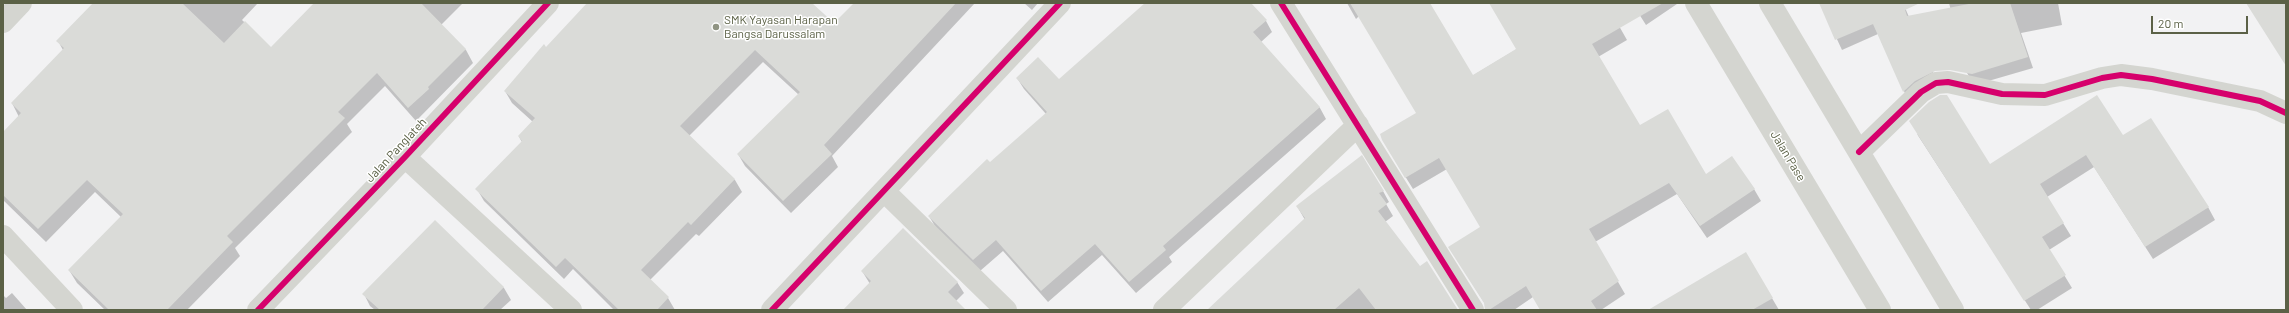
<!DOCTYPE html>
<style>
body{margin:0}
#map{position:relative;width:2289px;height:313px;overflow:hidden;background:#f2f2f3;font-family:Barlow,sans-serif}
canvas{display:block}
.frame{position:absolute;inset:0;border:4px solid #5b6146;pointer-events:none}
.scale{position:absolute;left:2151px;top:16px;width:97px;height:18px;box-sizing:border-box;border:2px solid #5b6146;border-top:0;padding-left:5px;font-size:12px;line-height:14px;white-space:nowrap;color:#5b6146;-webkit-text-stroke:3px #fff;paint-order:stroke}
</style>
<div id="map">
<canvas width="2289" height="313"></canvas>
<div class="frame"></div>
<div class="scale">20 m</div>
</div>
<script>
const ctx = document.querySelector('canvas').getContext('2d');
ctx.lineJoin = 'round';
function fillPath(path, color) { ctx.fillStyle = color; ctx.fill(path, 'evenodd'); }
const toPath = rows => new Path2D(rows.map(r => 'M' + r).join(''));
function strokePath(path, color, width, dash) { ctx.strokeStyle = color; ctx.lineWidth = width; ctx.lineCap = dash ? 'butt' : 'round'; ctx.setLineDash(dash || []); ctx.stroke(path); }
function write(font, color, halo, rows, align = 'center') {
  ctx.font = font + ' Barlow,sans-serif'; ctx.lineWidth = 3; ctx.setLineDash([]); ctx.textBaseline = 'middle'; ctx.strokeStyle = halo; ctx.fillStyle = color; for (const [text, x, y, turn = 0] of rows) {
    ctx.save(); ctx.translate(x, y); ctx.rotate((+turn || 0) * Math.PI / 180); ctx.textAlign = isNaN(turn) ? turn : align; if (halo) ctx.strokeText(text, 0, 0); ctx.fillText(text, 0, 0); ctx.restore();
  }
}
fillPath(toPath([
 [110,3,258,3,242,20,271,48,315,3,463,3,441,25,466,50,473,63,416,121,385,86,347,124,352,132,235,248,240,256,187,310,105,310,77,283,69,270,121,217,95,192,46,242,3,200,3,134,19,117,12,103,63,50,58,41],
 [589,3,811,3,834,25,855,3,975,3,832,156,838,167,791,213,745,166,738,154,799,95,763,62,689,136,735,180,742,192,699,236,696,234,650,280,668,298,675,310,614,310,573,269,564,279,484,201,477,189,522,142,519,137,533,122,512,103,505,91],
 [1024,3,1038,3,1032,10],
 [1146,3,1250,3,1266,21,1272,32,1261,42,1320,108,1326,119,1169,257,1172,262,1136,293,1102,255,1048,302,1003,251,980,271,936,228,929,216,1046,114,1024,89,1017,78,1059,81],
 [1347,3,1429,3,1472,76,1517,49,1490,3,1606,3,1627,40,1598,57,1640,127,1706,175,1754,189,1761,201,1707,238,1677,194,1595,242,1625,294,1601,310,1541,310,1533,297,1514,310,1485,310,1485,304,1457,259,1481,227,1447,169,1413,189,1390,152,1417,113,1359,16,1356,19],
 [1632,3,1676,3,1677,4,1646,25],
 [1820,3,1903,3,1937,82,1909,102,1878,34,1842,50],
 [1949,3,2058,3,2062,25,2021,33,2033,68,1978,84,1973,83,1967,73],
 [1917,134,1990,165,2123,136,2208,207,2215,220,2153,259,2094,167,2047,197,2071,236,2049,250,2072,288,2037,310,2031,310],
 [1383,191,1389,202,1386,204,1393,216,1385,222,1420,267,1457,310,1208,310,1305,220,1297,206],
 [435,221,504,288,511,300,500,310,375,310,370,306,364,294],
 [1746,254,1779,310,1650,310],
 [862,271,957,282,964,293,956,301,965,310,845,310,870,284],
 [12,293,27,310,3,310,3,295,6,298]
]), '#0003');
fillPath(toPath([
 [93,3,182,3,224,43,245,21,271,47,314,3,421,3,466,49,428,87,429,89,408,108,377,73,338,112,345,118,227,236,233,242,167,310,109,310,68,270,123,214,87,180,38,229,3,195,3,132,21,113,11,103,64,48,56,41],
 [587,3,812,3,834,23,854,3,956,3,824,145,832,154,783,201,737,154,800,92,755,50,680,126,735,179,691,225,688,222,641,270,669,297,657,310,619,310,565,258,556,267,475,189,522,141,518,136,535,118,504,91,544,44,546,47],
 [1145,3,1251,3,1267,20,1253,32,1320,107,1163,246,1166,250,1129,282,1095,244,1041,291,996,240,973,260,928,216,987,159,990,162,1047,112,1016,78,1038,57,1059,79],
 [1350,3,1430,3,1473,75,1516,49,1489,3,1663,3,1592,44,1640,125,1668,109,1706,174,1732,156,1755,189,1700,226,1669,183,1589,229,1619,281,1591,301,1597,310,1540,310,1526,286,1489,310,1485,310,1484,303,1448,247,1480,227,1439,158,1405,178,1382,140,1380,134,1416,113],
 [1819,3,1920,3,1905,10,1907,16,1974,3,2010,3,2028,57,1972,74,1950,70,1935,71,1915,81,1903,92,1873,24,1835,40],
 [2246,3,2286,3,2286,66],
 [1940,95,1947,95,1990,164,2097,95,2123,135,2151,118,2209,207,2145,247,2086,155,2040,184,2064,223,2042,237,2066,275,2024,301,1909,121,1929,102],
 [1362,155,1384,191,1379,193,1387,204,1378,211,1420,266,1427,261,1458,310,1376,310,1359,288,1334,310,1207,310,1305,218,1296,206],
 [435,220,504,287,482,310,380,310,362,294],
 [903,228,958,282,948,292,966,310,843,310,871,281,861,271],
 [1746,252,1773,298,1752,310,1648,310]
]), '#dadbd8');
strokePath(toPath([
 [1281,3,1473,310],
 [1696,3,1880,310],
 [1770,3,1953,310],
 [3,22,21,3],
 [1859,152,1921,92,1936,83,1948,82,2002,94,2045,95,2102,78,2121,75,2152,79,2260,101,2286,113],
 [405,157,571,310],
 [884,191,1006,310],
 [3,236,72,310],
 [258,310,405,157,548,3],
 [772,310,1060,3],
 [1164,310,1358,125]
]), '#d4d5d0', 22);
strokePath(toPath([
 [1281,3,1473,310],
 [1859,152,1921,92,1936,83,1948,82,2002,94,2045,95,2102,78,2121,75,2152,79,2260,101,2286,113],
 [258,310,405,157,548,3],
 [772,310,1060,3]
]), '#d6006c', 6);
for (const [x, y, r, color] of [
 [716,27,4,"#909483"]
]) { const dot = new Path2D(); dot.arc(x, y, r, 0, 2 * Math.PI); ctx.fillStyle = color; ctx.fill(dot); strokePath(dot, '#fff', 1.5); }
write('12px', '#5b6146', '#fff', [
 ["SMK Yayasan Harapan",724,20],
 ["Bangsa Darussalam",724,34]
], 'left');
write('12px', '#5b6146', '#fff', [
 ["Jalan Panglateh",396,150,-47],
 ["Jalan Pase",1788,156,59]
]);
</script>
